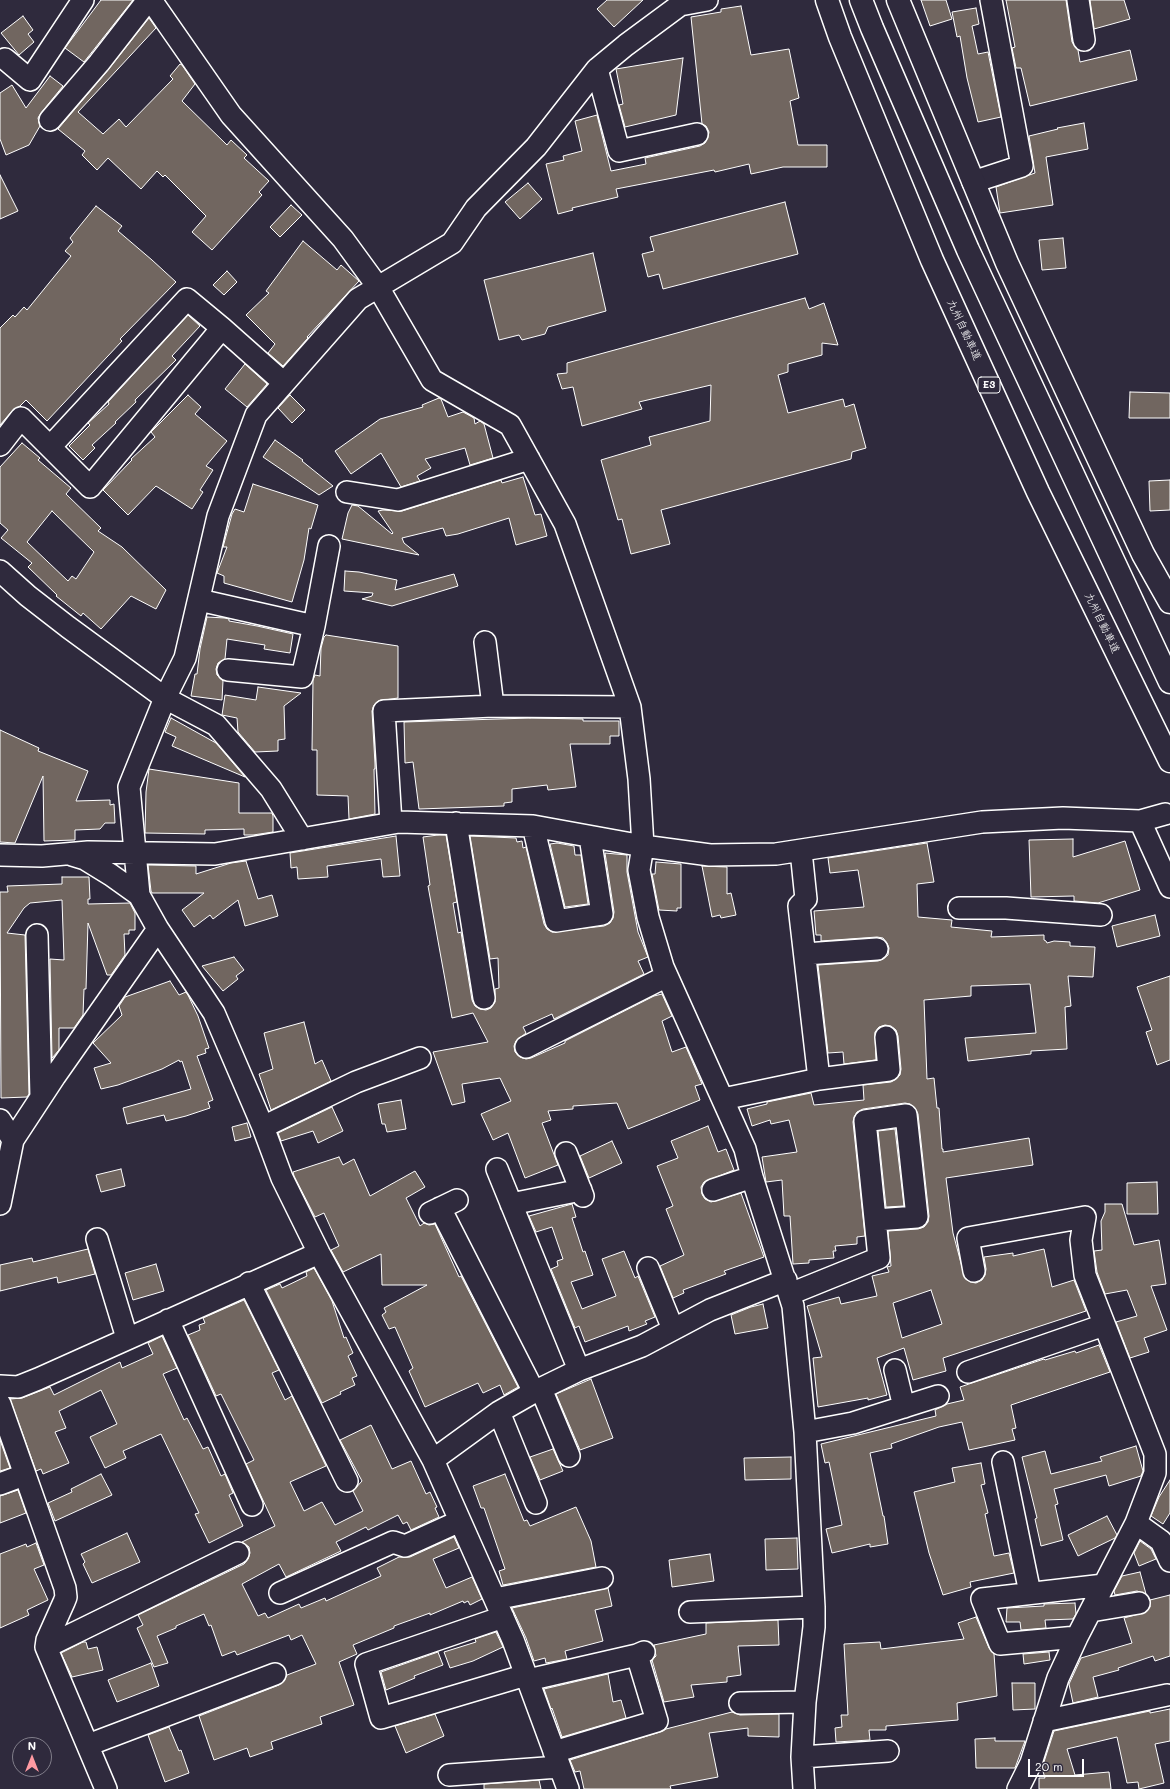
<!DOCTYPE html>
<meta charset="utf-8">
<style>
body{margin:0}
#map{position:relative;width:1170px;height:1789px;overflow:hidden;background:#2f2a3d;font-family:Mali,sans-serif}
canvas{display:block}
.north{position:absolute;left:12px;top:1737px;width:40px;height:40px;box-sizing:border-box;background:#2f2a3d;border:1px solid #827f8b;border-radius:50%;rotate:0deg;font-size:11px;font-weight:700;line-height:16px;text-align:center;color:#fff}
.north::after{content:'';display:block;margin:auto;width:14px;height:18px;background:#ff9aa2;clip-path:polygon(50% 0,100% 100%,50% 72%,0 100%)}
.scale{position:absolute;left:1028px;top:1759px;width:56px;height:18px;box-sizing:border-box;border:2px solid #fff;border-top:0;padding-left:5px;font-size:12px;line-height:14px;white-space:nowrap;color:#fff;-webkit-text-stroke:3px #2f2a3d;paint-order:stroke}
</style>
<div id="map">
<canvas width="1170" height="1789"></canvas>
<div class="north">N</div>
<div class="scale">20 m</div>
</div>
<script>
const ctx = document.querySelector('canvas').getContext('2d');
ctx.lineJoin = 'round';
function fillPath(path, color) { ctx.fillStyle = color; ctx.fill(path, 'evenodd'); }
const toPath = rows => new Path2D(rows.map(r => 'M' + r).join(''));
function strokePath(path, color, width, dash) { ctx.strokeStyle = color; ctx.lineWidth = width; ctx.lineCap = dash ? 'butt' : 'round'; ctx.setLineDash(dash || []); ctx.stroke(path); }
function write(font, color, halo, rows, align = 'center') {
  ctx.font = font + ' Mali,"Klee One",sans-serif'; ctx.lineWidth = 4; ctx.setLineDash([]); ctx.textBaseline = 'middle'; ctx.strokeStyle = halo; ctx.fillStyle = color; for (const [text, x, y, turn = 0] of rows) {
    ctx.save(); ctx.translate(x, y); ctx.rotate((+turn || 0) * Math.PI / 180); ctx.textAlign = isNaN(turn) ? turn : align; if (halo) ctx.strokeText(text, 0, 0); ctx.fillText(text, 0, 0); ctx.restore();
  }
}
const building = toPath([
 [101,0,133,0,84,62,65,48,101,0],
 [607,0,643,0,614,27,597,9,607,0],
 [921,0,946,0,952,19,930,26,921,0],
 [1006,0,1066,0,1072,42,1078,50,1080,62,1130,50,1137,80,1030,106,1021,68,1016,68,1012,48,1015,47,1006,0],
 [1090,0,1124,0,1130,19,1094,29,1090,0],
 [741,6,751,55,789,49,799,98,790,101,798,145,827,145,827,167,783,167,751,174,749,164,715,172,714,170,616,189,618,197,572,208,573,210,558,214,546,164,564,160,563,156,582,151,575,121,597,115,611,171,646,164,645,158,700,146,705,143,708,137,709,132,706,126,702,124,691,17,721,12,721,9,741,6],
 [976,8,979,24,972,26,978,54,988,52,1001,117,978,122,967,78,960,36,957,37,952,12,976,8],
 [23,16,33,30,28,34,34,42,19,55,1,33,23,16],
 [149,18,156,28,78,112,103,134,119,119,126,127,173,79,170,76,180,64,182,65,195,84,182,101,227,145,231,140,247,155,244,158,269,181,259,192,262,195,212,250,192,232,206,216,165,175,163,177,157,171,141,189,108,158,97,170,82,155,85,151,58,129,108,70,149,18],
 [683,58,676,115,625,127,619,105,623,104,616,69,683,58],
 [50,76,63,86,41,113,38,118,40,126,29,145,6,155,0,139,0,93,12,85,26,108,50,76],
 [1084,123,1088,149,1046,157,1053,205,1000,213,996,187,1035,173,1029,136,1058,129,1057,128,1084,123],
 [0,175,18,211,0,219,0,175],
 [528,183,542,199,520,219,505,202,528,183],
 [785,202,798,254,663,289,659,274,648,277,642,254,654,251,650,237,785,202],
 [291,205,302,215,280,237,270,227,291,205],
 [96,206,122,226,118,231,152,260,176,282,120,339,122,341,47,421,26,400,20,406,12,411,0,425,0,328,13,315,15,317,24,307,27,310,71,256,65,251,73,242,70,238,96,206],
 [1063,238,1066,268,1042,270,1039,240,1063,238],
 [303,241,337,270,341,265,359,281,307,337,308,338,283,366,268,353,275,344,246,315,269,293,266,291,303,241],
 [593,253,606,311,548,327,545,334,522,340,519,335,499,340,484,280,593,253],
 [227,271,237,282,224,295,213,285,227,271],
 [805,298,809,309,824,303,838,345,822,343,822,355,788,364,788,372,778,375,788,413,843,399,845,407,854,404,866,448,852,452,851,459,661,510,670,544,631,554,622,519,618,520,601,460,651,445,649,437,710,421,711,385,639,402,642,409,582,426,573,387,562,389,557,374,567,373,567,363,805,298],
 [188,315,200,326,172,356,176,360,135,400,136,402,115,422,116,423,92,445,95,448,83,460,69,446,90,425,88,423,109,404,108,402,188,315],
 [245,364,267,384,247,407,225,389,245,364],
 [1130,392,1170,393,1170,418,1129,418,1130,392],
 [188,395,201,407,195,414,227,441,206,466,213,470,200,490,203,492,192,509,156,486,128,515,103,490,132,460,131,459,155,437,151,432,188,395],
 [290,395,305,410,292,423,278,408,290,395],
 [439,398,441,399,448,417,463,412,474,418,475,424,480,421,484,424,493,458,470,465,465,448,425,459,431,468,417,476,420,481,401,487,381,453,351,474,335,451,380,419,423,407,422,405,439,398],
 [275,440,303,460,302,461,333,486,319,495,263,457,275,440],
 [22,443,40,458,38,460,71,488,66,494,101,528,98,531,122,547,166,590,156,609,131,596,101,629,83,613,81,616,56,596,57,595,28,567,32,563,1,538,8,530,0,523,0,467,22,443],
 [52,511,94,552,76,579,72,576,68,581,27,542,52,511],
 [523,477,535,515,541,514,547,536,516,545,509,518,458,534,446,536,443,528,402,538,404,543,419,555,342,539,348,513,352,505,358,506,392,534,393,533,378,511,383,510,402,511,501,480,502,483,523,477],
 [1170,480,1170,510,1150,511,1149,481,1170,480],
 [253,484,318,505,311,529,309,528,304,560,292,602,224,583,224,576,217,573,227,547,223,547,232,514,235,509,244,512,253,484],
 [345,571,359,572,397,580,395,590,454,574,458,586,392,606,362,599,372,596,373,593,344,591,345,571],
 [207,617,225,618,229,619,229,621,257,626,293,634,290,653,264,649,265,645,227,639,225,659,218,663,216,669,217,675,223,681,222,700,191,696,195,674,197,674,200,649,207,617],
 [326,635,398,646,398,698,378,701,374,705,372,711,375,764,375,769,374,769,375,814,349,819,348,796,317,795,317,750,312,750,313,680,315,675,320,676,321,648,324,637,326,635],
 [258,687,301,693,284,706,285,739,278,740,278,751,255,752,238,732,237,718,222,715,225,695,256,700,258,687],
 [171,718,216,743,245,777,172,746,176,737,165,732,171,718],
 [530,718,583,719,583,721,619,721,619,736,610,736,610,744,570,744,576,787,548,790,547,785,512,789,512,802,504,803,504,806,419,809,413,762,405,763,404,722,530,718],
 [0,730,39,748,38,751,88,771,76,801,110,800,110,805,114,804,115,823,105,823,100,829,75,830,75,840,44,841,43,776,15,843,0,842,0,730],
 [149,769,239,783,239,813,272,813,273,816,273,832,253,835,244,835,244,829,205,830,205,834,145,833,146,792,149,769],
 [438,835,446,835,457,902,453,903,458,933,461,932,472,1000,475,1006,480,1009,486,1010,491,1008,495,1002,495,989,499,988,498,958,490,959,470,836,516,838,517,842,522,841,523,848,526,847,544,924,547,929,552,932,604,926,610,923,613,918,614,912,605,853,627,855,627,872,638,932,648,957,638,961,644,974,554,1019,552,1014,523,1027,526,1033,516,1041,514,1046,515,1052,520,1057,526,1059,531,1058,565,1043,565,1041,654,996,662,994,672,1016,662,1021,672,1052,686,1047,702,1084,695,1086,700,1100,628,1129,617,1103,573,1106,573,1109,548,1111,551,1120,542,1123,558,1165,525,1178,508,1133,493,1140,481,1114,511,1101,500,1078,462,1084,465,1102,452,1105,433,1052,488,1042,473,1013,452,1018,428,886,430,885,423,837,438,835],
 [396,836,400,876,383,877,381,859,327,866,328,877,298,879,297,867,291,868,290,853,396,836],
 [1073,839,1073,857,1125,841,1140,890,1098,903,1074,901,1074,896,1031,897,1029,840,1073,839],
 [557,843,574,846,575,855,581,855,588,904,565,907,550,844,557,843],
 [927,843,934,882,917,884,918,917,952,920,951,927,992,931,991,937,1044,935,1044,940,1046,941,1047,943,1054,941,1070,942,1070,946,1095,947,1093,977,1068,976,1071,1006,1065,1007,1067,1049,1031,1051,1031,1054,968,1061,965,1038,1036,1033,1030,984,971,986,971,996,924,1000,927,1079,934,1078,937,1108,939,1108,942,1149,943,1149,943,1152,1029,1138,1033,1165,946,1178,953,1233,965,1278,970,1282,976,1283,982,1280,985,1275,986,1269,984,1257,1013,1253,1013,1256,1044,1249,1052,1287,1074,1280,1086,1311,943,1358,946,1371,913,1380,904,1348,877,1358,887,1395,868,1400,868,1398,818,1407,813,1358,822,1357,807,1306,839,1297,841,1304,877,1296,872,1276,889,1272,887,1267,891,1266,888,1231,918,1229,924,1227,928,1222,929,1216,918,1114,915,1108,910,1104,905,1103,863,1109,857,1112,854,1117,853,1122,865,1236,857,1237,857,1244,835,1246,836,1251,833,1251,834,1258,809,1260,809,1263,793,1264,790,1216,784,1216,782,1180,766,1182,762,1157,797,1152,789,1120,771,1124,770,1120,752,1126,747,1109,767,1104,767,1102,811,1093,814,1105,864,1100,863,1085,891,1082,896,1079,900,1075,901,1069,898,1036,896,1030,891,1026,885,1025,879,1027,875,1032,876,1060,844,1064,843,1052,828,1053,818,965,878,961,883,959,888,955,889,948,887,943,883,938,877,937,821,941,821,935,816,935,814,911,864,907,858,870,830,873,828,858,927,843],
 [931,1290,942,1324,902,1338,893,1303,931,1290],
 [246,861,258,899,272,895,278,916,245,926,238,900,213,919,210,915,194,927,182,910,204,893,152,893,151,891,148,865,196,866,196,874,231,863,246,861],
 [656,862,681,864,681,908,677,908,677,911,659,910,652,874,655,874,656,862],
 [702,866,727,867,727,894,731,893,736,915,721,918,720,915,712,917,702,866],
 [62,877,89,877,90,899,88,899,88,904,130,903,135,913,135,930,129,930,129,934,124,934,125,955,111,975,107,975,88,923,86,989,84,989,83,1015,74,1028,59,1028,59,1050,52,1058,50,959,64,960,62,900,30,903,24,908,7,933,25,935,29,1094,27,1097,1,1098,0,892,8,892,7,886,62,884,62,877],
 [1155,915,1160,936,1117,947,1112,926,1155,915],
 [234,957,244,970,236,976,238,979,223,991,202,966,234,957],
 [1170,976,1170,1060,1157,1065,1146,1032,1152,1030,1137,987,1170,976],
 [170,981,179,995,186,992,188,995,198,1016,209,1048,205,1049,206,1053,197,1056,213,1100,208,1102,210,1108,186,1116,166,1121,164,1115,127,1124,123,1108,191,1089,182,1061,180,1062,179,1060,162,1069,118,1085,101,1089,94,1068,111,1063,93,1043,122,1015,119,1006,125,997,170,981],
 [304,1022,315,1064,322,1060,331,1081,271,1110,259,1074,273,1069,264,1033,304,1022],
 [401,1100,406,1129,387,1132,385,1124,382,1124,378,1104,401,1100],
 [332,1107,343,1131,318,1143,313,1131,281,1141,278,1133,332,1107],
 [247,1123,251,1137,235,1141,232,1127,247,1123],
 [708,1126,718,1152,726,1149,734,1170,704,1182,701,1187,702,1194,705,1199,711,1202,741,1193,764,1257,724,1271,726,1274,683,1290,684,1293,673,1298,660,1266,684,1255,666,1209,673,1206,657,1166,678,1158,671,1141,708,1126],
 [895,1129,904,1206,886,1207,878,1131,895,1129],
 [612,1141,622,1163,589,1178,580,1156,612,1141],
 [339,1157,343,1165,354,1159,370,1196,415,1171,425,1187,406,1198,420,1226,424,1223,429,1225,435,1224,459,1277,461,1276,518,1387,504,1395,500,1385,483,1393,478,1383,425,1407,409,1371,413,1368,395,1327,389,1329,382,1315,386,1312,384,1308,427,1285,382,1285,381,1254,343,1272,331,1250,339,1246,324,1213,315,1217,294,1176,293,1172,339,1157],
 [121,1169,125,1186,101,1192,96,1175,121,1169],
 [1157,1182,1158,1214,1127,1214,1127,1183,1157,1182],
 [572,1204,576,1217,572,1218,583,1252,585,1251,593,1275,571,1282,582,1309,616,1296,602,1259,624,1251,635,1278,638,1276,655,1317,645,1321,647,1324,629,1331,628,1326,585,1342,579,1326,575,1328,551,1269,558,1266,557,1261,563,1259,552,1227,536,1232,529,1216,572,1204],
 [1105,1204,1122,1204,1134,1245,1159,1240,1166,1284,1151,1286,1167,1330,1144,1338,1149,1352,1130,1358,1116,1322,1137,1316,1127,1290,1105,1294,1097,1272,1094,1251,1102,1250,1101,1221,1105,1212,1105,1204],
 [88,1249,95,1274,58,1283,57,1277,0,1291,0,1265,32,1258,33,1262,88,1249],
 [156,1264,164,1291,133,1300,125,1273,156,1264],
 [314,1268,332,1301,344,1338,346,1337,353,1353,348,1356,357,1376,352,1378,355,1385,340,1392,341,1394,322,1403,266,1290,280,1284,282,1288,307,1276,306,1272,314,1268],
 [244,1300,279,1370,272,1373,285,1400,292,1396,326,1466,290,1482,304,1511,322,1502,335,1525,363,1511,353,1491,362,1481,340,1440,371,1425,392,1469,411,1461,426,1494,430,1492,437,1507,435,1508,439,1517,411,1530,407,1522,403,1524,398,1515,368,1530,366,1527,336,1542,341,1551,286,1577,279,1564,242,1584,258,1616,265,1613,268,1618,299,1604,301,1608,325,1598,326,1601,381,1576,377,1568,399,1557,410,1557,454,1537,459,1548,433,1559,446,1588,472,1577,482,1599,470,1605,468,1601,464,1603,463,1601,430,1615,430,1613,394,1626,394,1628,353,1645,357,1654,339,1662,354,1705,320,1717,322,1724,271,1742,273,1749,250,1757,247,1748,214,1760,199,1716,279,1685,284,1681,287,1675,316,1664,302,1635,291,1640,289,1635,237,1655,235,1651,222,1656,211,1625,209,1626,204,1614,176,1626,176,1628,157,1636,168,1663,154,1667,137,1628,143,1625,138,1615,244,1564,248,1559,250,1553,249,1547,242,1542,275,1526,246,1464,254,1460,221,1394,216,1396,188,1335,200,1330,199,1325,205,1323,203,1318,244,1300],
 [763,1304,768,1328,735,1334,731,1315,751,1307,763,1304],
 [162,1336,177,1368,163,1374,184,1420,187,1418,203,1449,208,1447,221,1476,225,1474,233,1493,229,1495,243,1526,209,1543,195,1514,199,1513,161,1434,123,1451,126,1458,105,1468,90,1437,117,1424,101,1390,59,1411,66,1428,55,1432,69,1463,43,1474,41,1469,36,1471,10,1399,22,1398,50,1387,54,1395,120,1362,122,1368,153,1354,148,1343,162,1336],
 [1099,1345,1110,1372,1011,1405,1016,1428,1012,1429,1015,1440,969,1450,962,1422,939,1427,891,1444,892,1448,870,1453,883,1516,884,1516,888,1544,870,1547,870,1544,832,1553,826,1529,842,1525,829,1462,825,1463,821,1444,936,1416,935,1410,947,1404,964,1400,960,1387,1044,1359,1045,1360,1075,1351,1076,1353,1099,1345],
 [591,1379,613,1438,580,1450,556,1394,591,1379],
 [0,1440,10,1468,0,1471,0,1440],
 [1136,1446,1143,1471,1141,1476,1109,1486,1106,1475,1054,1489,1058,1504,1055,1505,1063,1540,1041,1546,1035,1519,1037,1518,1022,1457,1045,1451,1051,1474,1102,1461,1100,1457,1136,1446],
 [553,1449,563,1471,540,1480,530,1457,553,1449],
 [791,1457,791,1479,745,1480,744,1458,791,1457],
 [981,1463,985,1484,981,1485,988,1513,985,1514,994,1556,1009,1553,1014,1573,970,1582,971,1587,943,1595,929,1553,914,1492,955,1482,952,1468,981,1463],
 [101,1474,112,1495,55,1521,48,1503,72,1492,71,1489,101,1474],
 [505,1474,524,1521,527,1520,530,1526,576,1507,591,1541,596,1567,503,1585,499,1571,505,1569,484,1508,481,1508,473,1486,505,1474],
 [1170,1480,1170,1513,1163,1524,1151,1516,1159,1497,1170,1480],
 [18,1490,26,1513,0,1523,0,1496,18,1490],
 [1107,1516,1117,1535,1115,1538,1078,1556,1068,1535,1107,1516],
 [127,1533,140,1562,92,1583,83,1564,85,1562,81,1554,127,1533],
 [797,1538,798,1569,766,1570,765,1539,797,1538],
 [1140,1541,1151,1549,1156,1559,1139,1566,1134,1553,1140,1541],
 [36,1543,44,1565,34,1569,48,1600,27,1610,29,1615,0,1628,0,1554,26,1544,27,1547,36,1543],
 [710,1554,714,1581,672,1587,669,1560,710,1554],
 [1140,1572,1146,1594,1137,1591,1115,1595,1114,1591,1122,1576,1140,1572],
 [608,1588,612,1606,595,1610,603,1641,565,1651,567,1659,546,1663,545,1658,534,1661,526,1638,512,1608,608,1588],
 [1170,1595,1170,1656,1155,1661,1153,1656,1118,1668,1119,1670,1093,1677,1098,1697,1073,1703,1069,1684,1081,1658,1132,1643,1124,1618,1146,1612,1150,1607,1150,1600,1170,1595],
 [1075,1603,1076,1614,1073,1619,1045,1620,1046,1628,1021,1630,1020,1622,1006,1622,1007,1608,1044,1606,1044,1604,1075,1603],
 [976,1617,989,1648,994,1654,997,1696,957,1703,958,1720,886,1726,886,1730,869,1730,870,1740,836,1742,835,1728,842,1727,841,1715,848,1715,844,1644,880,1642,881,1649,964,1639,958,1623,976,1617],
 [778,1620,779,1645,738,1646,741,1675,727,1677,727,1682,691,1685,694,1697,664,1702,652,1660,656,1656,654,1645,706,1634,706,1623,778,1620],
 [496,1632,503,1647,473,1661,450,1668,444,1652,476,1642,475,1639,496,1632],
 [83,1642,86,1642,88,1649,97,1647,103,1670,72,1677,61,1653,83,1642],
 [438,1652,443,1665,414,1676,415,1678,386,1690,381,1672,438,1652],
 [1049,1652,1050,1660,1024,1664,1023,1654,1049,1652],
 [151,1663,159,1686,117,1702,108,1680,151,1663],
 [608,1674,613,1702,621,1700,626,1718,562,1737,552,1708,551,1709,544,1689,608,1674],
 [1012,1683,1035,1683,1035,1709,1013,1710,1012,1683],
 [1170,1709,1170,1741,1155,1744,1164,1783,1139,1789,1138,1782,1127,1783,1117,1737,1067,1749,1075,1775,1109,1772,1111,1789,1039,1789,1039,1778,1045,1778,1042,1768,1054,1731,1150,1711,1150,1713,1170,1709],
 [732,1712,740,1715,779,1714,779,1737,748,1736,748,1728,709,1733,718,1777,670,1786,671,1789,584,1789,580,1771,575,1772,570,1760,660,1732,666,1729,732,1712],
 [435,1714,444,1736,406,1753,395,1726,435,1714],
 [169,1727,179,1751,181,1750,189,1773,165,1782,148,1735,169,1727],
 [995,1738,995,1741,1025,1741,1015,1768,976,1768,975,1739,995,1738],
 [539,1780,541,1789,484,1789,484,1784,539,1780]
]);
fillPath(building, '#716660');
strokePath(building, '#fff', 1);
const street = toPath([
 [151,0,231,115,343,239,378,287,432,380,510,425,565,524,630,707,639,779,643,846,639,870,648,917,663,967,745,1149,752,1177,793,1306,805,1432,814,1607,814,1627,805,1702,802,1757,804,1789],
 [1078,0,1084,40],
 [5,59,30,80,83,0],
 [597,69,619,151,697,134],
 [50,120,99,63,148,0],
 [973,182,1022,166,991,0],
 [0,445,21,418,90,487,222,328,284,383],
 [50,447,187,299,222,328],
 [347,492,398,500,529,459],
 [0,571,28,596,68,627,165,698,129,787,139,895,158,929,214,1013,263,1127,282,1178,319,1253,433,1460,513,1640,568,1789],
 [199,600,314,626],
 [485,642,493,706],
 [228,670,302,677,314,626,329,546],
 [1140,821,1170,887],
 [391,823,384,711,493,706,630,707],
 [456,823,484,998],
 [533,826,556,921,602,914,590,837],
 [302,839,271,789,216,725,165,698,185,658,218,516,256,415,358,299,452,243,476,208,536,147,597,69,626,45,680,5,707,0],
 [801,851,806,899,799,906,819,1079,889,1070,886,1037],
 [0,855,42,856,88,852,215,854,399,822,533,826,643,846,710,855,776,854,982,822,1063,818,1140,821,1165,814],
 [72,855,85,859,111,875,139,895],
 [959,908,1006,908,1101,915],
 [37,935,41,1097],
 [805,954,877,949],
 [526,1047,667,976],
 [723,1099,819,1079],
 [0,1120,13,1140],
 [263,1127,356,1082,420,1058],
 [566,1153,583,1196],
 [497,1169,579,1370],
 [713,1190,752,1177],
 [0,1204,13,1140,55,1076,158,929],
 [511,1204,581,1190],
 [440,1208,534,1392],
 [430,1213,457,1200],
 [97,1239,127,1338],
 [648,1268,673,1329],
 [974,1271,968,1238,1085,1217,1081,1240,1085,1275,1155,1454,1155,1473,1136,1523,1077,1637,1058,1678,1031,1763,1018,1789],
 [249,1283,347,1481],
 [790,1294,879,1258,865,1121,906,1115,917,1217,876,1220],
 [168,1320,252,1505],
 [895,1370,904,1407],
 [968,1372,1104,1325],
 [0,1386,18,1387,38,1379,319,1253],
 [541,1389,569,1456],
 [0,1404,65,1588,66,1597,64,1602,47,1640,46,1647,106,1789],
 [499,1412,536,1503],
 [805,1432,853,1423,938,1396],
 [433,1460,499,1412,534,1392,579,1370,642,1346,710,1310,786,1280],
 [1003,1462,1030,1593],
 [0,1484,24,1475],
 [1136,1523,1161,1541,1170,1561],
 [280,1593,393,1542,405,1546,460,1521],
 [495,1599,602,1578],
 [1091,1611,1139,1603],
 [690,1612,814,1607],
 [503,1617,366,1664,381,1718,526,1675],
 [1077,1637,1000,1644,982,1599,1104,1585],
 [46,1647,238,1553],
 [528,1680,637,1655],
 [740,1703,805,1702],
 [1044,1721,1167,1695],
 [88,1745,275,1674],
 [554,1752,657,1721,637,1655,644,1652],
 [802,1757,888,1751],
 [449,1775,559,1767]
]);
const secondary = toPath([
 [898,0,1007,263,1143,554,1170,602]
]);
const highway = toPath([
 [827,0,840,37,932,260,1038,492,1170,761],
 [861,0,872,28,968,250,1170,682]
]);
strokePath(street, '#fff', 24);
strokePath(secondary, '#fff', 25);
strokePath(highway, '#fff', 25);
strokePath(street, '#2f2a3d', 21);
strokePath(secondary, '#2f2a3d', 22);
strokePath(highway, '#2f2a3d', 22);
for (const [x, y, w] of [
 [989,385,22]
]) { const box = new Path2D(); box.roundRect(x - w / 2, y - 8, w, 16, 3); ctx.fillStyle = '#2f2a3d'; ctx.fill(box); strokePath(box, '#fff', 1); }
write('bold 10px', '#fff', null, [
 ["E3",989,385]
]);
write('11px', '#fff', '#2f2a3d', [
 ["九州自動車道",964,330,65],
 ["九州自動車道",1102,623,64]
]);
</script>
